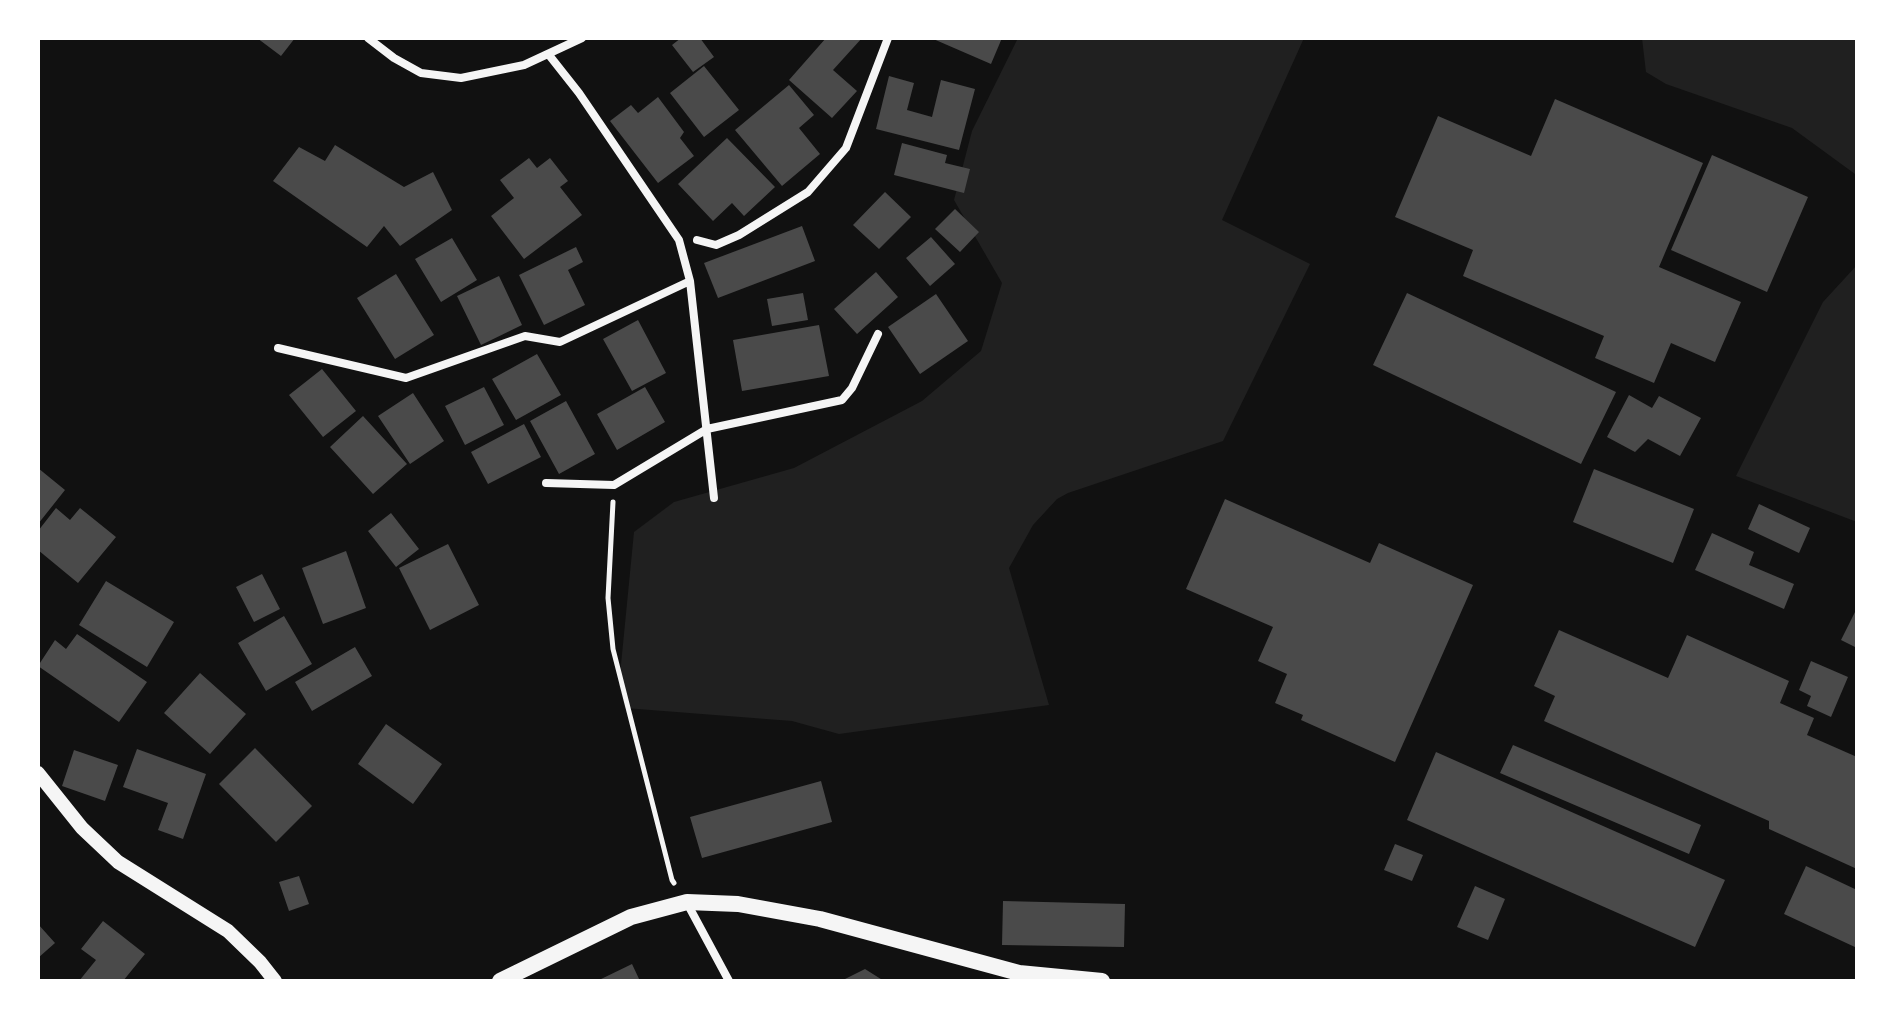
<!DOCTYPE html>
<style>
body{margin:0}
#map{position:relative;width:1895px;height:1019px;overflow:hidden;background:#111;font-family:Quicksand,sans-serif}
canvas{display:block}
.frame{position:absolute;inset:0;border:40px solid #fff;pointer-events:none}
</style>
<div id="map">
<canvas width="1895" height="1019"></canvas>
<div class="frame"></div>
</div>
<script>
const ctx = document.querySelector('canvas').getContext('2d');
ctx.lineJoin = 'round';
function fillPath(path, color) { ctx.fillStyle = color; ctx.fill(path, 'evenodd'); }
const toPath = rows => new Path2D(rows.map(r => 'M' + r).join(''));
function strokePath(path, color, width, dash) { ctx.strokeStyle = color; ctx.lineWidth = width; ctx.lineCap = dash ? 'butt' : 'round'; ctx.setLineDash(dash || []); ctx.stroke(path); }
fillPath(toPath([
 [1018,38,1304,38,1222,220,1310,264,1223,441,1068,493,1057,499,1033,525,1009,568,1049,705,839,734,792,721,625,708,619,685,634,532,674,502,794,468,922,401,981,351,1002,283,954,200,972,131],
 [1642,38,1857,38,1857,181,1855,174,1792,128,1666,84,1646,72],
 [1857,265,1857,522,1736,476,1823,302]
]), '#202020');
fillPath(toPath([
 [257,38,295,38,281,56],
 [681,38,700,38,714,57,693,72,672,45],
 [826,38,862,38,833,70,857,91,832,118,789,80],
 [931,38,1002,38,991,64],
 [704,66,739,110,704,137,670,93],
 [889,76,914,83,907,110,932,117,941,80,975,89,959,150,876,129],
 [789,85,814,115,799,128,820,154,782,186,735,130],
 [658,97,684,132,680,138,694,156,658,183,610,121,631,105,638,113],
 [1555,99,1703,163,1659,267,1741,302,1715,362,1671,343,1654,383,1595,358,1604,336,1463,276,1473,250,1395,217,1438,116,1531,156],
 [727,138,775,187,744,216,732,203,713,221,678,184],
 [902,143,947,155,945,163,970,169,964,193,894,175],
 [335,145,404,187,433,172,452,210,400,246,384,226,367,247,273,181,299,147,325,161],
 [1712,155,1808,197,1767,292,1671,250],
 [529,158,537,168,550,158,568,181,560,187,582,215,524,259,491,216,514,198,500,180],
 [885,192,911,217,879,249,853,225],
 [955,209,979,232,960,252,935,229],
 [802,226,815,261,718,298,704,263],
 [931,237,955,264,930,286,906,258],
 [452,238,477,280,441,302,415,259],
 [576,247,583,262,568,270,585,305,544,325,519,275],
 [876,272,898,297,857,334,834,309],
 [396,274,434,335,395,359,357,298],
 [499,276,522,325,481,345,457,296],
 [803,293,808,320,772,326,767,299],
 [1407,293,1616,392,1581,464,1373,365],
 [936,294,968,341,920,374,888,327],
 [638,320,666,373,632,391,603,339],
 [819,325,829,376,742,391,733,340],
 [537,354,561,395,516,420,492,379],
 [322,369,356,411,323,437,289,395],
 [484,387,504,425,465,445,445,406],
 [645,387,665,422,617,450,597,414],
 [413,393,444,441,410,464,378,416],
 [1629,395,1652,408,1659,396,1701,418,1680,456,1648,439,1635,452,1607,437],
 [566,401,595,454,559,474,530,421],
 [363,416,407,464,373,494,330,447],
 [524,424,541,457,488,484,471,452],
 [38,468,65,490,38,524],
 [1594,469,1694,509,1673,563,1573,522],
 [1225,499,1370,563,1379,543,1473,585,1395,762,1301,720,1303,715,1275,703,1287,674,1258,661,1273,627,1186,589],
 [1759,504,1810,528,1799,553,1748,529],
 [56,508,70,520,80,508,116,537,78,583,38,550,38,531],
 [391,513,419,549,396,567,368,531],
 [1712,533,1754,552,1749,565,1794,584,1784,609,1695,570],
 [448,544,479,605,430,630,399,568],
 [346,551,366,608,323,624,302,568],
 [262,574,280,609,254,622,236,587],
 [106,581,174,622,147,667,79,625],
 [1857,608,1857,648,1841,640],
 [284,616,312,664,266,691,238,643],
 [1559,630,1668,678,1687,635,1789,681,1780,703,1814,718,1807,735,1857,757,1857,869,1769,829,1769,821,1544,721,1555,696,1534,686],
 [77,634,147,682,119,722,38,666,55,640,66,649],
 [355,647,372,676,312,711,295,682],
 [1811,661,1848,677,1831,717,1807,706,1811,696,1799,690],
 [200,673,246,714,210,754,164,713],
 [386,724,442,764,413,804,358,764],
 [1513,745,1701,825,1689,854,1500,773],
 [255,748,312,806,276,842,219,784],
 [137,749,206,774,183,839,158,830,168,803,123,787],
 [74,750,118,765,105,801,62,786],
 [1436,752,1725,880,1695,947,1407,820],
 [821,781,832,822,702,858,690,817],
 [1395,844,1423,855,1412,881,1384,870],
 [1806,866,1857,890,1857,948,1784,914],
 [299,876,309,904,289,911,279,882],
 [1475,886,1505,899,1488,940,1457,927],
 [1003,901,1125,904,1124,947,1002,945],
 [103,921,145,954,123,981,79,981,96,960,81,949],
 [38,924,55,943,38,958],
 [632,964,640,981,597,981],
 [865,969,884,981,841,981]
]), '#4a4a4a');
strokePath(toPath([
 [613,502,608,598,613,649,672,880,674,883]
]), '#f5f5f5', 5);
strokePath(toPath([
 [368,38,394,58,421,73,461,78,524,65,582,38],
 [549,55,579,93,679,240,690,281,714,498],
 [697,240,716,245,739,235,808,192,846,148,888,38],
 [278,348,406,378,525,336,560,342,690,281],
 [546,483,614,485,707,429,842,400,852,388,878,334],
 [687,903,729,981]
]), '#f5f5f5', 8);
strokePath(toPath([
 [38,773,82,828,118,862,228,931,260,962,275,981]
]), '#f5f5f5', 14);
strokePath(toPath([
 [500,981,631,917,687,902,738,904,820,919,1019,973,1102,981]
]), '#f5f5f5', 16);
</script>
